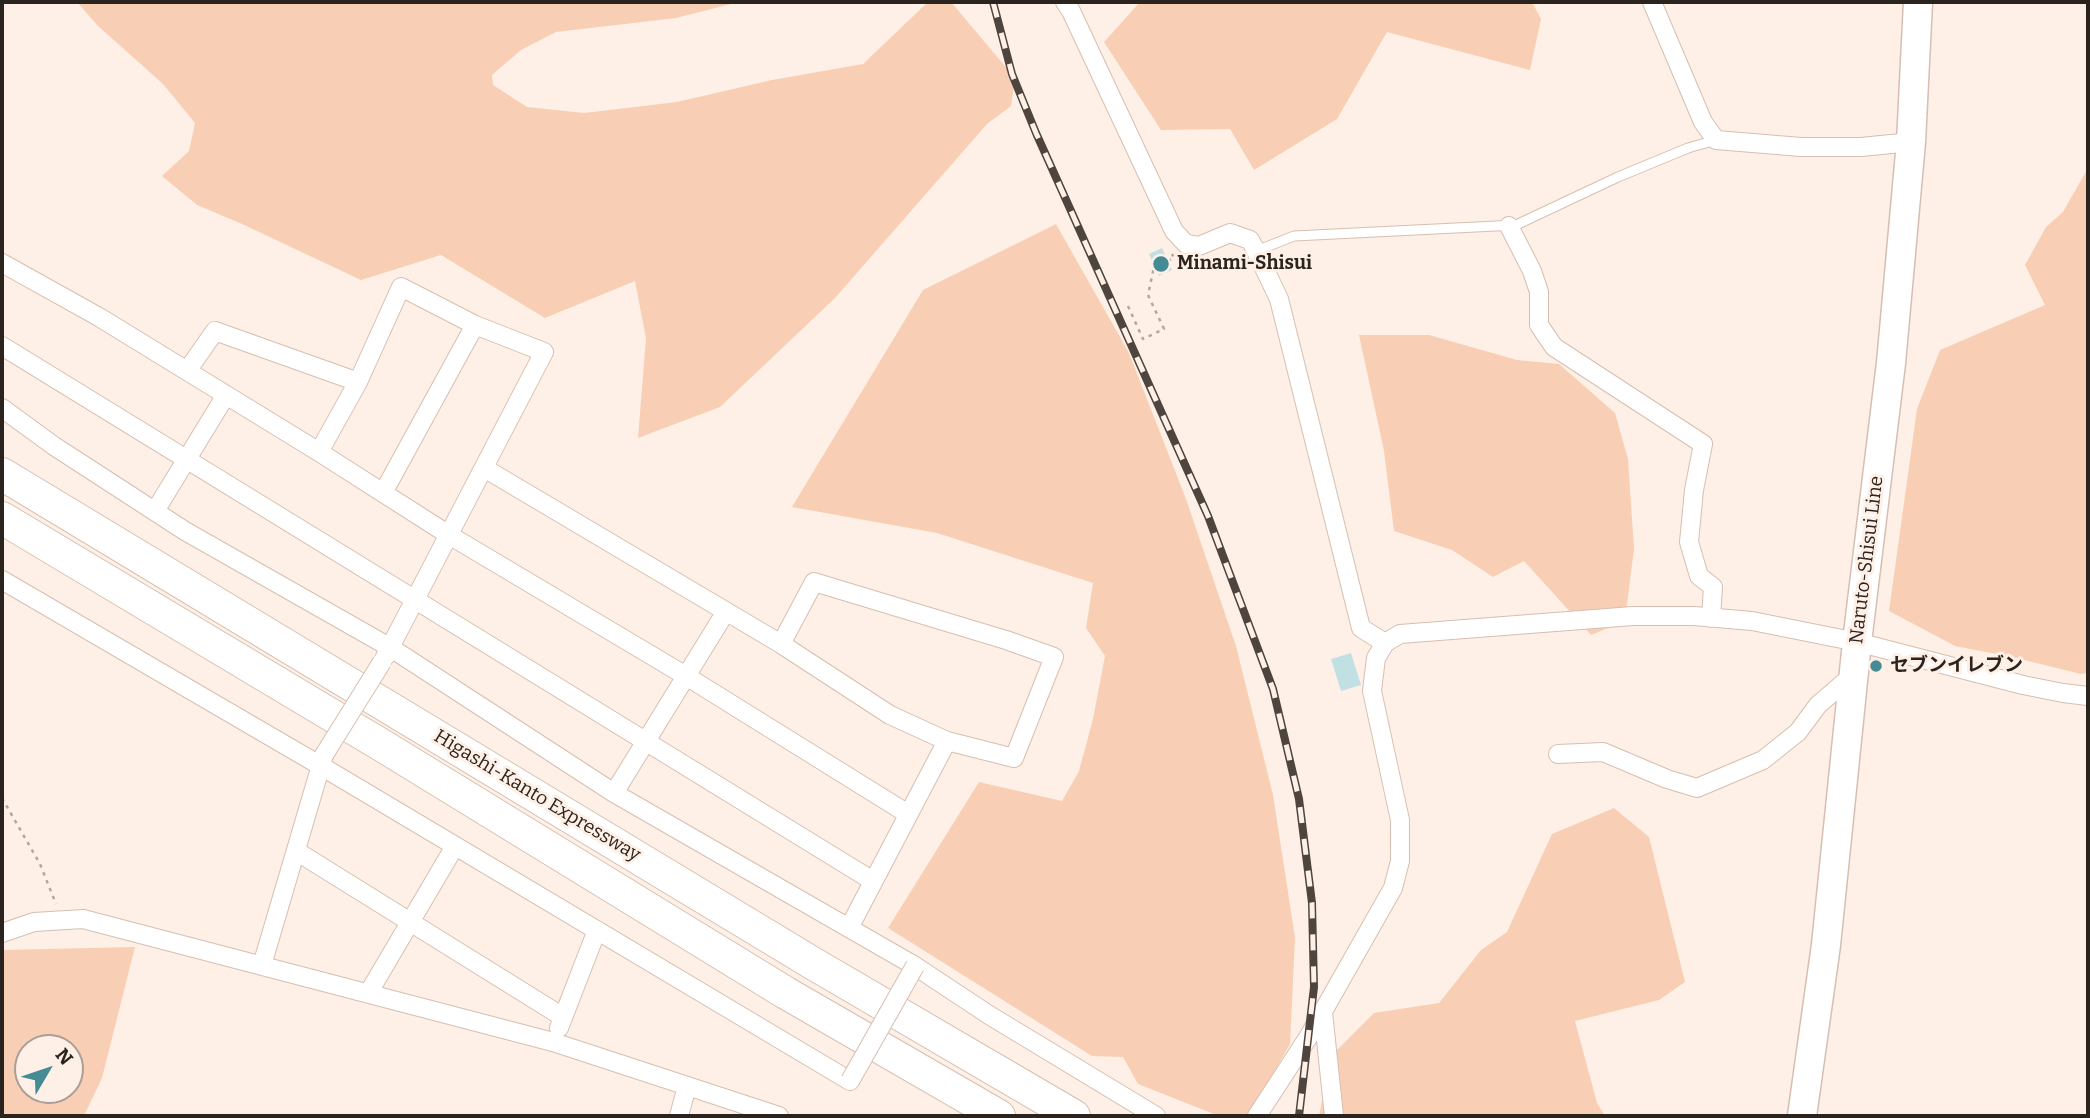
<!DOCTYPE html>
<meta charset="utf-8">
<style>
body{margin:0}
#map{position:relative;width:2090px;height:1118px;overflow:hidden;background:#fef0e6;font-family:Bitter,serif}
canvas{display:block}
.frame{position:absolute;inset:0;border:4px solid #2b231d;pointer-events:none}
.north{position:absolute;left:14px;top:1034px;width:70px;height:70px;box-sizing:border-box;background:#fef0e6;border:2px solid #aa9e96;border-radius:50%;rotate:51deg;font-size:19px;font-weight:700;line-height:28px;text-align:center;color:#2b231d}
.north::after{content:'';display:block;margin:auto;width:24px;height:32px;background:#448b94;clip-path:polygon(50% 0,100% 100%,50% 72%,0 100%)}
</style>
<div id="map">
<canvas width="2090" height="1118"></canvas>
<div class="frame"></div>
<div class="north">N</div>
</div>
<script>
const ctx = document.querySelector('canvas').getContext('2d');
ctx.lineJoin = 'round';
function fillPath(path, color) { ctx.fillStyle = color; ctx.fill(path, 'evenodd'); }
const toPath = rows => new Path2D(rows.map(r => 'M' + r).join(''));
function strokePath(path, color, width, dash) { ctx.strokeStyle = color; ctx.lineWidth = width; ctx.lineCap = dash ? 'butt' : 'round'; ctx.setLineDash(dash || []); ctx.stroke(path); }
function write(font, color, halo, rows, align = 'center') {
  ctx.font = font + ' Bitter,"Noto Sans JP",serif'; ctx.lineWidth = 6; ctx.setLineDash([]); ctx.textBaseline = 'middle'; ctx.strokeStyle = halo; ctx.fillStyle = color; for (const [text, x, y, turn = 0] of rows) {
    ctx.save(); ctx.translate(x, y); ctx.rotate((+turn || 0) * Math.PI / 180); ctx.textAlign = isNaN(turn) ? turn : align; if (halo) ctx.strokeText(text, 0, 0); ctx.fillText(text, 0, 0); ctx.restore();
  }
}
fillPath(toPath([
 [77,2,739,2,676,18,556,32,521,50,492,75,493,85,527,107,584,113,677,102,772,80,863,64,928,2,951,2,1015,78,1011,106,987,124,835,298,720,407,638,438,646,338,635,281,545,318,441,255,361,280,242,224,197,205,162,176,189,151,195,123,163,84,97,25],
 [1140,2,1532,2,1541,19,1530,70,1387,32,1337,119,1254,170,1230,129,1161,130,1104,42],
 [2088,168,2088,673,2081,674,2012,657,1955,646,1889,611,1917,409,1940,350,2045,305,2025,265,2046,227,2063,212],
 [1056,224,1129,353,1186,499,1236,646,1273,795,1295,938,1290,1044,1249,1116,1219,1116,1138,1084,1123,1057,1092,1056,888,928,979,782,1062,801,1079,771,1093,719,1105,656,1086,628,1093,583,937,533,792,507,923,290],
 [1359,335,1429,335,1517,360,1559,364,1615,413,1628,459,1634,549,1625,621,1591,635,1524,561,1493,577,1452,550,1394,531,1384,451],
 [1614,808,1649,837,1685,982,1659,1000,1575,1021,1597,1103,1605,1116,1319,1116,1331,1056,1374,1013,1439,1003,1481,950,1507,932,1552,834],
 [135,947,102,1078,84,1116,2,1116,2,950],
 [70,1048,70,1090,28,1090,28,1048]
]), '#f8cfb4');
fillPath(toPath([
 [1162,248,1172,270,1159,276,1149,254],
 [1351,653,1361,685,1341,691,1331,659]
]), '#c1e0e4');
const lane = toPath([
 [1256,251,1294,236,1516,225,1618,177,1688,148,1716,140]
]);
const street = toPath([
 [1065,2,1071,11,1174,231,1186,244,1199,246,1230,233,1250,240,1256,251,1279,299,1361,628,1385,643],
 [1652,2,1703,122,1716,140,1801,147,1861,147,1911,142],
 [1509,226,1532,271,1539,292,1539,325,1554,347,1703,444,1694,490,1689,542,1699,576,1713,587,1711,618],
 [2,263,99,317,319,452,449,535,686,676,908,814],
 [2,346,873,881],
 [187,371,215,331,358,382],
 [2,408,54,446,185,531,391,648,614,793,915,966,989,1015,1156,1116],
 [319,452,358,382,401,287,475,325,544,352,385,657],
 [484,468,781,644,890,715,947,741,1014,758,1054,657,1006,640,814,582,781,644],
 [383,493,475,325],
 [155,511,226,395],
 [2,580,321,766,850,1081],
 [1558,754,1603,752,1667,779,1697,788,1763,760,1798,732,1818,705,1854,674],
 [614,793,725,613],
 [296,851,563,1017],
 [849,928,947,741],
 [2,933,34,922,83,919,553,1042,779,1116],
 [262,965,324,755],
 [369,992,455,846],
 [1323,1012,1334,1116],
 [559,1028,597,930],
 [679,1116,687,1086],
 [1257,1116,1309,1036,1393,888,1400,861,1400,820,1372,691,1376,658,1385,643,1400,634,1633,616,1694,616,1752,621,1857,642,2023,685,2063,693,2088,696]
]);
const primary = toPath([
 [1802,1116,1826,945,1857,642,1891,363,1911,142,1918,2]
]);
const highway = toPath([
 [2,474,814,964,1074,1116],
 [2,518,383,746,786,993,999,1116]
]);
strokePath(lane, '#d6bfb0', 11);
strokePath(street, '#d6bfb0', 20);
strokePath(primary, '#d6bfb0', 31);
strokePath(highway, '#d6bfb0', 34);
strokePath(toPath([
 [1168,261,1174,258,1172,254],
 [1128,306,1143,339,1164,329,1148,295,1154,267],
 [2,798,40,864,56,904]
]), '#b3a79e', 2.5, [3.5, 5]);
strokePath(lane, '#fff', 9);
strokePath(street, '#fff', 18);
strokePath(primary, '#fff', 28);
strokePath(highway, '#fff', 32);
const rail = toPath([
 [993,2,1012,74,1036,133,1208,516,1273,689,1299,799,1312,903,1314,987,1299,1116]
]);
strokePath(rail, '#4e453e', 8);
strokePath(rail, '#fef0e6', 5, [16]);
const streetBridge = toPath([
 [324,755,382,662],
 [850,1081,915,966]
]);
strokePath(streetBridge, '#d6bfb0', 20, []);
strokePath(streetBridge, '#fff', 18);
for (const [x, y, r, color] of [
 [1161,264,9,"#448b94"],
 [1876,666,7,"#448b94"]
]) { const dot = new Path2D(); dot.arc(x, y, r, 0, 2 * Math.PI); ctx.fillStyle = color; ctx.fill(dot); strokePath(dot, '#fef0e6', 2.5); }
write('bold 19px', '#2b231d', '#fef0e6', [
 ["Minami-Shisui",1177,264],
 ["セブンイレブン",1890,666]
], 'left');
write('19px', '#2b231d', '#fef0e6', [
 ["Naruto-Shisui Line",1867,560,-83],
 ["Higashi-Kanto Expressway",537,796,31]
]);
</script>
